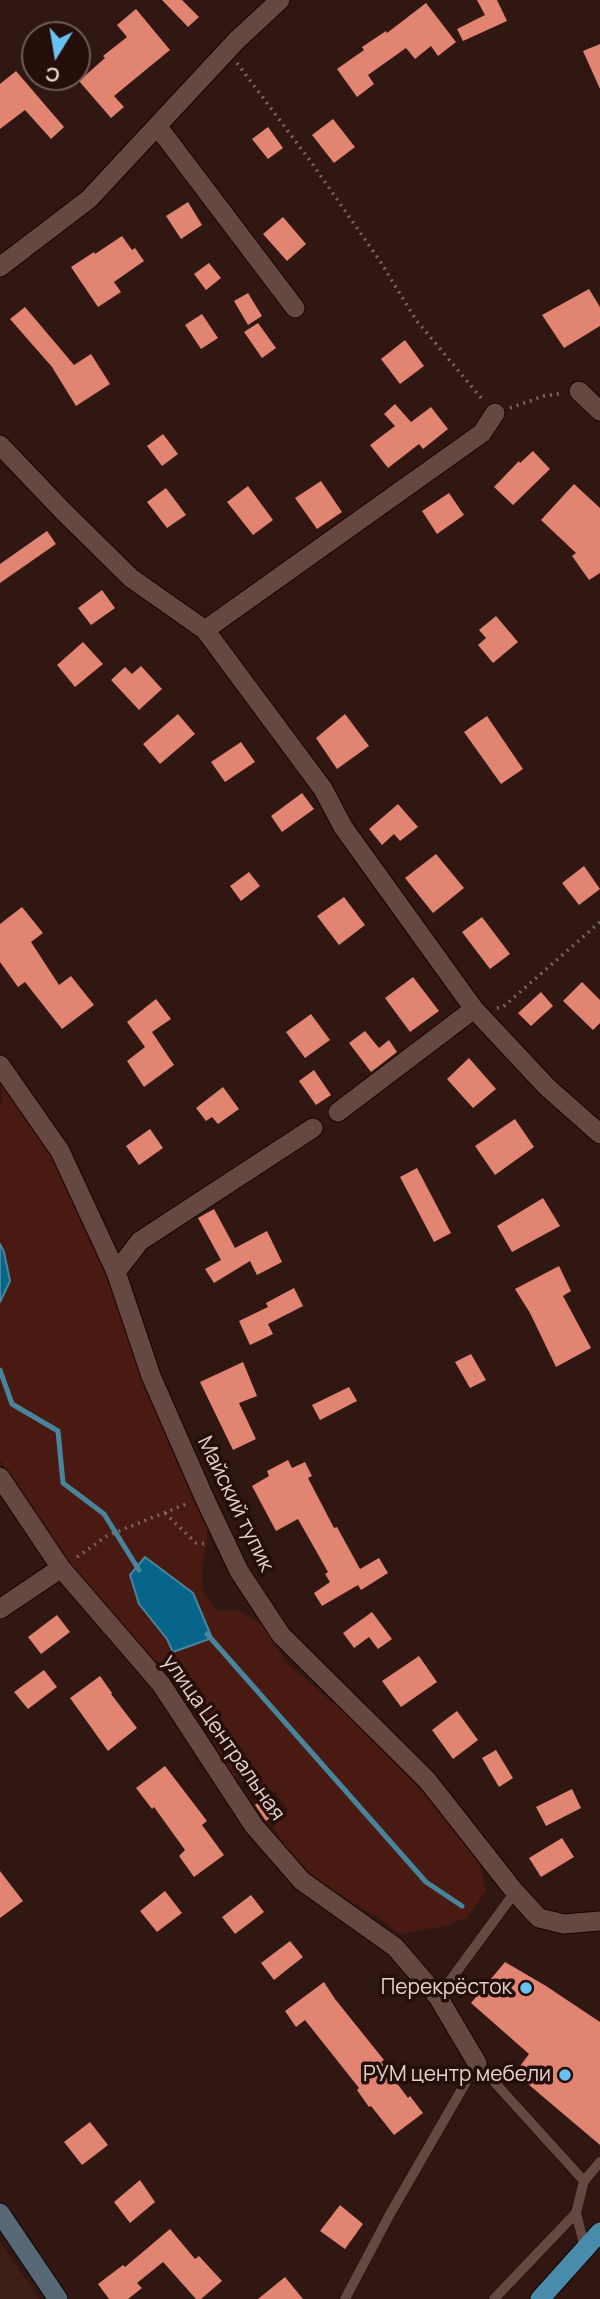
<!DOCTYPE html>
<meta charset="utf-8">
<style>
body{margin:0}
#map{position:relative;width:600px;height:2299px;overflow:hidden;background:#301712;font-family:Manrope,sans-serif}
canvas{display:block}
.north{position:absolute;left:21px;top:21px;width:70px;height:70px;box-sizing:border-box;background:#250d09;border:2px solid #715b57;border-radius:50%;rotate:191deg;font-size:19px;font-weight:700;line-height:28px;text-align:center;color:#e3d1cd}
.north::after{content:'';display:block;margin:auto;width:24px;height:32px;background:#69c3f1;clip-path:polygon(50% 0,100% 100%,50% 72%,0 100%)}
</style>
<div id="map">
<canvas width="600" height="2299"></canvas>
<div class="north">С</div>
</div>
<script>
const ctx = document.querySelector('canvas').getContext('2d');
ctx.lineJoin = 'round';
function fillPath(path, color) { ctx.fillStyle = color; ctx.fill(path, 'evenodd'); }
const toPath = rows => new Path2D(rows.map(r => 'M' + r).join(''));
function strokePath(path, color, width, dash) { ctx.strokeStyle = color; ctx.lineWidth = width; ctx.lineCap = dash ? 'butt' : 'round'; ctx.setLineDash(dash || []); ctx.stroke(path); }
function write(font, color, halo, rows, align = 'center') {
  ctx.font = font + ' Manrope,sans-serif'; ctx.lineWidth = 7; ctx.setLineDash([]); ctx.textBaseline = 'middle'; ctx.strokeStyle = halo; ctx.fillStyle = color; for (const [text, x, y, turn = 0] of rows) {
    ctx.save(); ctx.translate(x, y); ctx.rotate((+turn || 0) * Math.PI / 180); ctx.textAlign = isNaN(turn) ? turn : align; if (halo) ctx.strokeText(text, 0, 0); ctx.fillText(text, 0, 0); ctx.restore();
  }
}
fillPath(toPath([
 [0,2241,40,2299,0,2299]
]), '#3d1d17');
fillPath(toPath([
 [0,1078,53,1157,93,1233,166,1436,187,1476,208,1521,207,1543,202,1566,203,1592,217,1611,240,1611,263,1625,286,1662,363,1729,433,1803,478,1859,486,1891,468,1917,445,1926,400,1934,379,1918,353,1903,309,1873,285,1846,273,1827,288,1810,273,1790,242,1781,232,1774,184,1690,92,1595,19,1496,0,1460,0,1302,4,1252,0,1244,0,1107,2,1101],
 [130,1575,211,1637,174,1652,167,1639,139,1604]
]), '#491a12');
const water = toPath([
 [0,1244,4,1252,10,1281,0,1302,0,1244],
 [145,1557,193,1593,212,1638,173,1652,167,1639,139,1604,130,1575,145,1557]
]);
fillPath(water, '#066589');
strokePath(water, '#48859d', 2);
strokePath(toPath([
 [0,1370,12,1404,58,1431,63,1483,104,1514,139,1570],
 [207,1634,426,1882,462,1906]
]), '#48859d', 5);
fillPath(toPath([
 [162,0,182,0,199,17,188,27],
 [477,0,497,0,507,21,463,41,457,29,485,15],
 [426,3,456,42,438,56,431,46,415,59,406,48,368,75,374,84,357,97,337,69,364,50,362,47,386,31,387,33],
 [136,9,170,50,114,96,124,107,111,118,79,81,105,58,103,56,127,37,117,25],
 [600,44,600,89,583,51],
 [16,71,64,127,51,139,25,110,0,129,0,84],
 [333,119,355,147,334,163,312,135],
 [268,127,283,148,268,159,252,139],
 [188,202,202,225,181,239,166,216],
 [283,217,306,244,287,261,263,234],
 [122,236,132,250,135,248,144,261,114,282,121,292,98,307,71,267,94,252,95,254],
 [209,263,221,278,206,290,194,274],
 [589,289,600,307,600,326,564,348,542,315],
 [248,293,262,316,248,325,234,301],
 [25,307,74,365,91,354,110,384,76,406,52,367,10,319],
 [202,314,218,338,201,349,185,325],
 [258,323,276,348,262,358,244,332],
 [405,340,424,366,400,384,381,359],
 [395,404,411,422,431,407,448,429,423,449,419,444,388,468,370,445,395,426,384,414],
 [163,434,178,454,162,466,147,446],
 [533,451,550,469,513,505,494,487,519,461,520,463],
 [321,481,342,512,317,529,295,498],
 [574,484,600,508,600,573,589,580,572,556,576,553,541,520],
 [248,486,273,520,253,535,227,502],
 [166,488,186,515,167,528,147,502],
 [449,493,464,515,437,534,422,511],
 [47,531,56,544,0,583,0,564],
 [102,590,115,608,91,625,78,608],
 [496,616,518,642,493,663,478,645,486,638,479,630],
 [83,642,103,664,75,687,57,665],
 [141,666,162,689,139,710,111,680,125,667,132,674],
 [178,714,195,734,160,764,143,744],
 [345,714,369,746,337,769,316,738],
 [487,716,523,769,501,784,464,732],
 [241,742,255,762,225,782,211,762],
 [302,793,314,809,282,832,271,816],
 [398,804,418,827,400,841,394,834,382,845,369,829],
 [436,854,464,888,433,913,405,878],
 [584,866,600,889,579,905,562,883],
 [249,872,260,886,241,901,230,886],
 [344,897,365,925,339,945,317,916],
 [22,907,43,933,31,942,59,985,71,976,94,1005,62,1029,25,982,18,987,0,962,0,924],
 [482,917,510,954,490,969,462,932],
 [413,977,439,1011,410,1032,385,998],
 [582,982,600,1000,600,1023,593,1030,563,1001],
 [541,992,553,1006,531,1026,518,1013],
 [156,999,171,1019,152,1032,174,1065,144,1087,127,1061,145,1047,127,1022],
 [311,1014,330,1040,305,1058,286,1032],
 [365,1031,379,1048,389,1040,397,1052,371,1072,349,1043],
 [469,1058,496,1089,473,1108,447,1079],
 [314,1070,331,1095,316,1105,299,1081],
 [223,1087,239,1109,218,1124,212,1117,206,1121,196,1108],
 [515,1119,534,1147,495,1175,475,1146],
 [150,1129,163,1148,139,1165,126,1146],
 [417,1168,451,1233,434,1242,400,1177],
 [543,1198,560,1226,512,1252,497,1226],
 [214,1209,235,1248,267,1231,282,1262,257,1275,250,1261,214,1283,205,1269,221,1260,198,1218],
 [559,1266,571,1291,563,1296,591,1348,556,1367,530,1313,515,1289],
 [294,1288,303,1306,268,1324,273,1334,250,1345,239,1321,268,1307,266,1303],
 [471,1354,486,1380,470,1388,455,1362],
 [243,1362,257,1396,239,1403,256,1439,233,1450,200,1382],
 [349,1387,357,1401,320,1420,312,1405],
 [288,1460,292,1468,305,1462,312,1476,308,1478,334,1528,337,1527,360,1569,379,1558,388,1573,361,1590,358,1585,322,1606,314,1593,330,1582,325,1574,328,1572,298,1519,276,1531,252,1486,269,1476,267,1471],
 [372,1612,392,1639,378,1649,369,1637,354,1648,343,1633],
 [57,1615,70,1632,41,1654,28,1637],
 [419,1656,437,1682,401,1707,382,1681],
 [44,1670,57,1687,28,1709,14,1692],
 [100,1676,112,1693,111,1694,137,1728,108,1751,70,1698],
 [457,1711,478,1740,453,1759,432,1730],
 [496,1750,513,1778,499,1787,482,1758],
 [165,1766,207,1821,202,1825,224,1855,194,1877,179,1856,185,1850,154,1807,152,1809,136,1788],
 [572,1789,581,1808,546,1826,536,1807],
 [268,1794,280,1810,266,1821,255,1805],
 [562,1838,574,1857,541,1877,529,1858],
 [0,1871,23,1901,0,1918],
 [165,1891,182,1913,157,1932,140,1911],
 [251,1895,264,1912,235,1934,222,1917],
 [290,1941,303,1957,274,1980,261,1963],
 [505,1962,546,1986,600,2022,600,2145,515,2073,529,2054,471,2003],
 [324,1982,335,1999,384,2060,381,2062,408,2098,410,2096,423,2113,394,2135,371,2106,369,2107,357,2090,359,2088,305,2020,296,2027,285,2011],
 [90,2122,108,2145,82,2165,64,2142],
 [140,2180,155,2202,130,2223,114,2202],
 [340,2205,363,2224,345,2249,320,2231],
 [170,2229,195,2259,199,2256,222,2281,201,2299,196,2299,163,2262,137,2283,142,2288,128,2299,109,2299,98,2284,123,2265,125,2267],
 [285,2277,303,2299,258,2299]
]), '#e28472');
const service = toPath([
 [438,1997,515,1892],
 [585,2248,576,2213,584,2181,600,2162],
 [345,2299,390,2214,477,2063,584,2181],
 [494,2299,576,2213]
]);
const minor = toPath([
 [158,127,295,308],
 [0,267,89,199,237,40,280,0],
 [579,391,600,411],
 [0,445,63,511,131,578,205,630,323,789,343,827,474,1009,547,1087,600,1134],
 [205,630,482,433,495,413],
 [0,1065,60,1151,116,1272,151,1376,204,1497,239,1571,281,1635,427,1780,515,1892,539,1918,564,1924,600,1921],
 [338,1112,474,1009],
 [116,1272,140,1241,313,1128],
 [0,1477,61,1568,161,1684,254,1826,302,1881,395,1947,438,1997,477,2063],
 [0,1609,61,1568]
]);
const secondary = toPath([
 [0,2213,58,2299]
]);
const primary = toPath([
 [540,2299,600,2232]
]);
strokePath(service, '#160301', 11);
strokePath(minor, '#160301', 21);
strokePath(secondary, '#160301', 21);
strokePath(primary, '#160301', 21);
strokePath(toPath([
 [237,63,311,162,380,261,416,320,482,399],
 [510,408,544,396,563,393],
 [497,1008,503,1007,600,922],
 [165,1513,196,1543,206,1544],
 [77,1557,107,1536,186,1504]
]), '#7c6661', 3.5, [2, 5]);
strokePath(service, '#664843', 10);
strokePath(minor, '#664843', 19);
strokePath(secondary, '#576977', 19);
strokePath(primary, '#498bab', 19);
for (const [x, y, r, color] of [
 [526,1988,7,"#69c3f1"],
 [565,2075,7,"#69c3f1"]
]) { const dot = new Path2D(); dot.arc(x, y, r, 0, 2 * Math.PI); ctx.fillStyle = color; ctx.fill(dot); strokePath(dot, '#250d09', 2.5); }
write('21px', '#e3d1cd', '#250d09', [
 ["Майский тупик",235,1504,64],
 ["улица Центральная",223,1738,55]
]);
write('21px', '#e3d1cd', '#250d09', [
 ["Перекрёсток",512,1988],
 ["РУМ центр мебели",551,2075]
], 'right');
</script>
